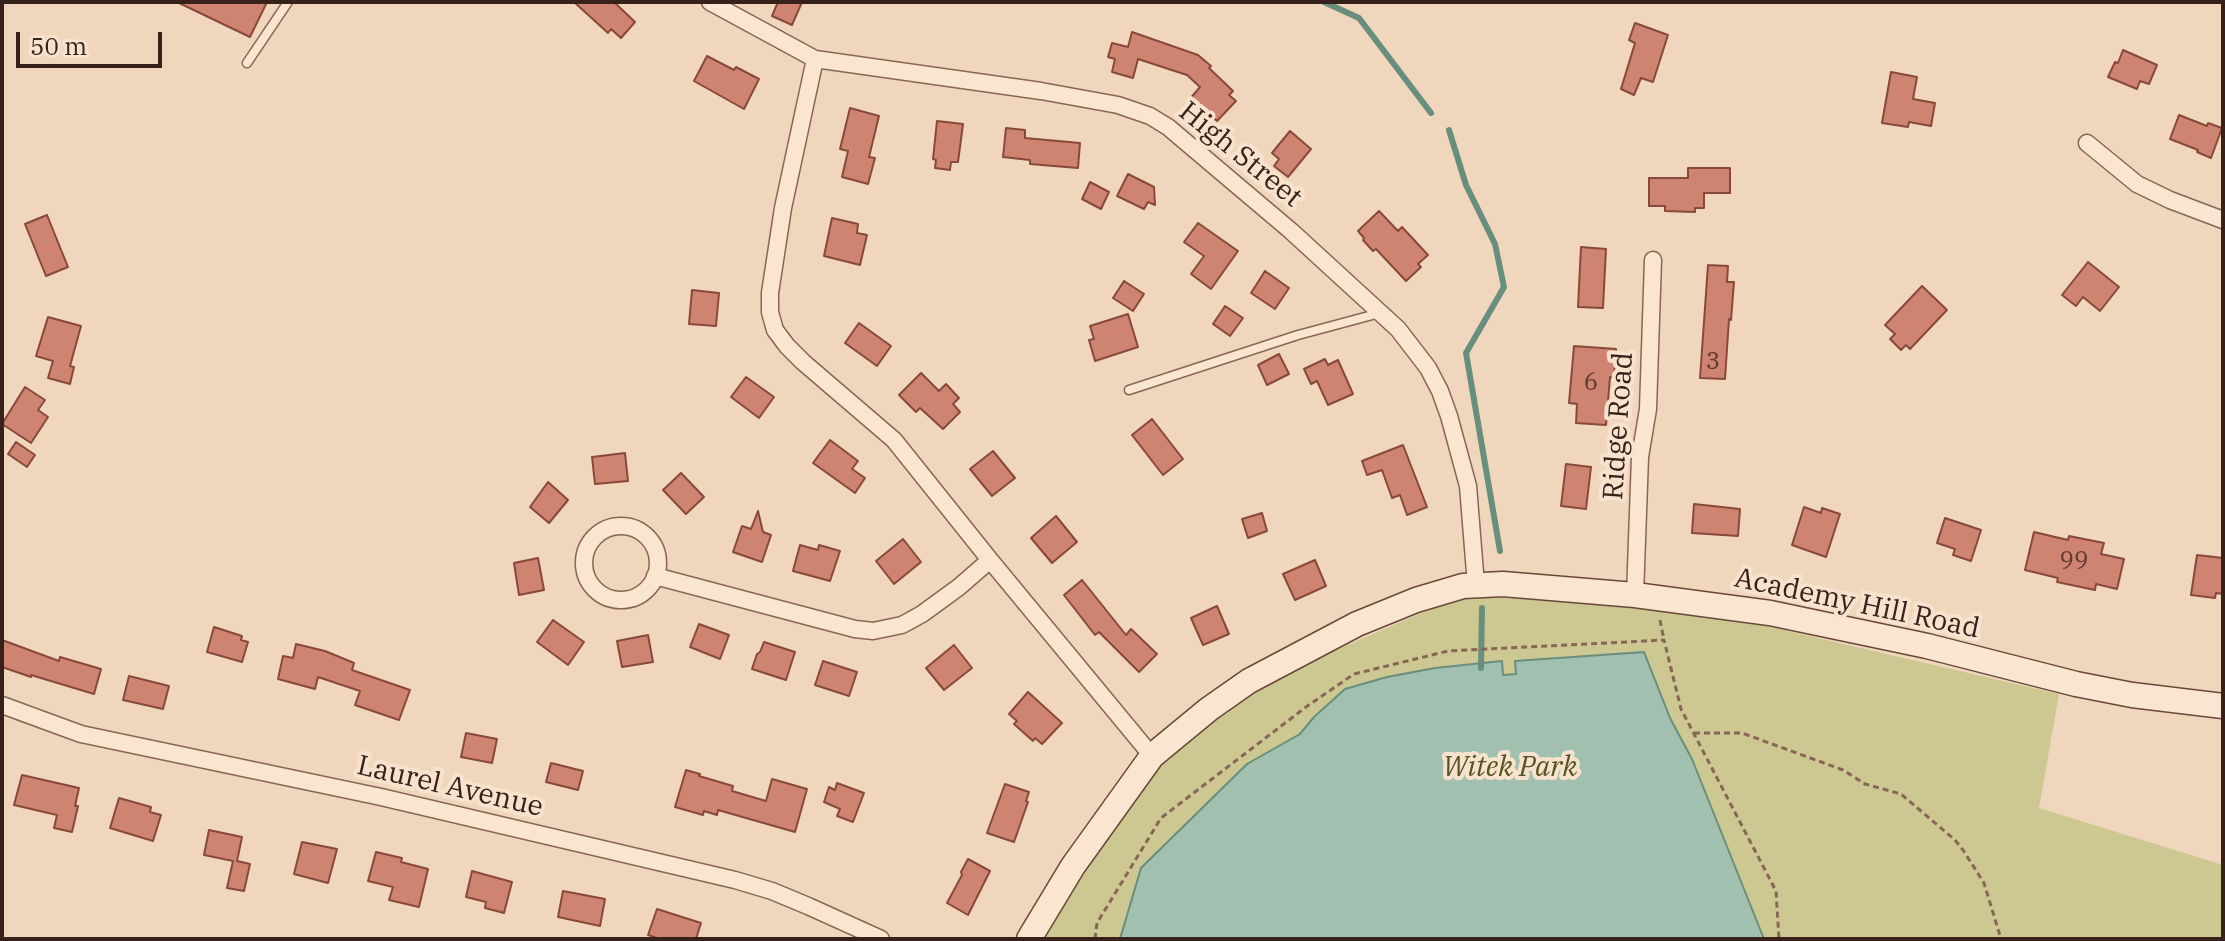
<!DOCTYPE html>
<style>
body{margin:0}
#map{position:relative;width:2225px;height:941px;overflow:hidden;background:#efd6bd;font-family:"IBM Plex Serif",serif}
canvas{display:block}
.frame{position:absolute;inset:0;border:4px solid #36221b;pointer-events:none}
.scale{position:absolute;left:16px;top:32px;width:146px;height:36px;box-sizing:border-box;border:4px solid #36221b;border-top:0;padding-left:10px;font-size:24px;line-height:28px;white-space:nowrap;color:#36221b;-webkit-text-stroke:6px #f7e2cd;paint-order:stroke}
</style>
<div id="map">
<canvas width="2225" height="941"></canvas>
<div class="frame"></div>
<div class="scale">50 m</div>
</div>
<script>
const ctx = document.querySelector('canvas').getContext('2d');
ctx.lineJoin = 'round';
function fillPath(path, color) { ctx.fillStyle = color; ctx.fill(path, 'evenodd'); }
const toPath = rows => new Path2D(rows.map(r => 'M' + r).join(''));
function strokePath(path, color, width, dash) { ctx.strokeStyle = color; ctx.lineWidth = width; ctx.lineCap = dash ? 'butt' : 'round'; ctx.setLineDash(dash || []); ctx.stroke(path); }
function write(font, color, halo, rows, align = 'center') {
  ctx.font = font + ' "IBM Plex Serif",serif'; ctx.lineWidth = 8; ctx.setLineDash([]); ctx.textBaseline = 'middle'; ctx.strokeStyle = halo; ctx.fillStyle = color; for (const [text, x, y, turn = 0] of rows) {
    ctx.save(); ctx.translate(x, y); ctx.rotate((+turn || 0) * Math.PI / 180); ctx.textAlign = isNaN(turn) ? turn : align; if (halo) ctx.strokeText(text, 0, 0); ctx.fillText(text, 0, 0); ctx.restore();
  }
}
fillPath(toPath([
 [1521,595,1641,608,1766,626,2059,694,2039,808,2223,865,2223,939,1036,939,1162,761,1223,711,1301,665,1440,605,1465,598]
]), '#cdc891');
const water = toPath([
 [1644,652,1670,718,1692,759,1764,939,1120,939,1141,868,1247,764,1300,734,1314,717,1345,689,1387,677,1435,668,1502,661,1503,675,1516,674,1515,661,1644,652]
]);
fillPath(water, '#a1c0b0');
strokePath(water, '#688e7d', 2);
strokePath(toPath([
 [1324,2,1359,18,1431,113],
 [1449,130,1466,185,1495,244,1504,287,1466,353,1500,551],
 [1481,668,1482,608]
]), '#688e7d', 6);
const building = toPath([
 [177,2,267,2,250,37,177,2],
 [574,2,614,2,635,22,621,38,611,29,608,33,574,2],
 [778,2,802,2,792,25,772,16,778,2],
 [1635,23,1668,35,1653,82,1641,78,1634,95,1621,89,1635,43,1629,40,1635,23],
 [1132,32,1198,55,1211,66,1209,68,1233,91,1229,95,1236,101,1217,121,1204,109,1202,112,1189,100,1200,87,1187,75,1138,59,1133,78,1112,72,1115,59,1108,57,1112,43,1128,47,1132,32],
 [2123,50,2157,65,2149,84,2140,81,2137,89,2108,77,2115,62,2118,63,2123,50],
 [707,56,734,70,736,67,759,79,744,109,694,81,707,56],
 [1891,72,1917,77,1913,99,1935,103,1931,126,1909,122,1908,127,1882,123,1891,72],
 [850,108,879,116,869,157,875,158,868,184,842,177,848,151,840,149,850,108],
 [2179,115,2207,126,2208,123,2222,128,2211,158,2197,152,2198,150,2170,139,2179,115],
 [937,121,963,124,958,162,951,162,950,170,935,168,936,160,933,159,937,121],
 [1006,128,1025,130,1025,138,1080,143,1078,168,1030,164,1030,160,1003,157,1006,128],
 [1290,131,1311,149,1288,177,1274,166,1279,159,1272,153,1290,131],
 [1688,168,1730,168,1730,193,1704,193,1704,208,1695,208,1695,212,1665,211,1665,206,1649,206,1649,178,1688,178,1688,168],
 [1128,174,1154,187,1155,205,1148,202,1144,209,1117,196,1128,174],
 [1090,182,1109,192,1101,209,1082,199,1090,182],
 [1379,211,1398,231,1402,227,1428,255,1418,264,1421,267,1406,281,1376,249,1373,251,1363,240,1364,238,1358,231,1379,211],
 [47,215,68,267,46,276,25,224,47,215],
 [832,218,858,224,857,233,867,235,860,265,824,256,832,218],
 [1198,223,1238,251,1211,289,1191,274,1204,256,1184,242,1198,223],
 [1581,247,1606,249,1603,308,1578,307,1581,247],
 [2088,262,2119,287,2100,311,2083,297,2076,306,2062,295,2088,262],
 [1708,265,1728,266,1727,282,1734,282,1731,320,1729,319,1725,379,1700,378,1708,265],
 [1265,271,1289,288,1275,309,1251,293,1265,271],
 [1124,281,1144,294,1133,311,1113,298,1124,281],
 [1922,286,1947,310,1910,349,1906,345,1901,350,1890,339,1895,334,1885,325,1922,286],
 [692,290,719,293,716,326,689,324,692,290],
 [1225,306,1243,318,1230,336,1213,324,1225,306],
 [1128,314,1138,347,1095,361,1089,340,1094,339,1090,326,1128,314],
 [48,317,81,326,70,366,74,367,70,384,48,378,53,361,36,356,48,317],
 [859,323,891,346,877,366,845,343,859,323],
 [1574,346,1616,349,1614,378,1610,377,1606,425,1576,423,1577,404,1569,403,1574,346],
 [1279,354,1289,374,1267,385,1258,365,1279,354],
 [1325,359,1328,365,1338,360,1353,394,1328,405,1317,381,1311,384,1304,369,1325,359],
 [921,373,939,391,946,384,959,398,953,404,960,412,943,429,920,408,916,412,899,395,921,373],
 [746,377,774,397,759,418,731,397,746,377],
 [25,387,45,400,38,410,48,417,31,443,2,424,25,387],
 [1152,419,1183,459,1163,475,1132,435,1152,419],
 [830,440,858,461,852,469,865,478,855,493,813,463,830,440],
 [16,442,35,455,27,467,8,454,16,442],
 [1403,445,1427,507,1407,515,1400,495,1392,498,1382,470,1367,475,1362,461,1403,445],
 [993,451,1015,478,992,496,970,469,993,451],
 [625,453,628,481,595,484,592,457,625,453],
 [1566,464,1591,467,1586,509,1561,506,1566,464],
 [681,473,704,497,686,514,663,490,681,473],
 [548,482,568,500,549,523,530,507,548,482],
 [1694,504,1740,509,1738,536,1692,533,1694,504],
 [1804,507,1821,513,1822,508,1840,514,1826,557,1792,545,1804,507],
 [758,511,763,532,771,535,762,562,733,552,742,526,751,529,758,511],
 [1262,513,1267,531,1248,538,1242,519,1262,513],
 [1056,516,1077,542,1052,563,1031,538,1056,516],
 [1945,518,1981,530,1971,561,1953,555,1955,549,1937,543,1945,518],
 [2034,532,2068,540,2069,536,2104,543,2101,554,2124,559,2117,589,2096,584,2095,590,2057,582,2058,578,2025,570,2034,532],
 [903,539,921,562,894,584,876,561,903,539],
 [800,545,818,550,819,545,840,551,830,581,793,571,800,545],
 [2197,555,2223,558,2223,594,2216,593,2215,598,2191,595,2197,555],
 [538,558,544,590,519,595,514,563,538,558],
 [1315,560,1326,586,1295,600,1283,574,1315,560],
 [1082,580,1126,635,1131,629,1157,654,1139,672,1099,632,1095,635,1064,595,1082,580],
 [1217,606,1229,634,1203,645,1191,618,1217,606],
 [553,620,584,642,568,665,537,642,553,620],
 [699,624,729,635,720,659,690,647,699,624],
 [214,627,242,636,241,640,248,642,242,662,207,652,214,627],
 [648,635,653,662,622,667,617,641,648,635],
 [2,640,59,661,60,657,101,669,94,694,31,675,31,677,2,667,2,640],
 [764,642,795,652,786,680,752,669,757,654,760,652,764,642],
 [296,644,325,651,354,663,352,670,410,690,399,720,355,705,360,691,318,677,315,689,278,679,283,656,293,658,296,644],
 [954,645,972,668,944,690,926,668,954,645],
 [823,661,857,672,849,696,815,685,823,661],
 [129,676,169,686,163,709,123,700,129,676],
 [1028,692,1062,723,1042,744,1035,738,1033,741,1014,724,1017,721,1009,714,1028,692],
 [466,733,497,739,492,763,461,757,466,733],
 [551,763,583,771,578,790,546,782,551,763],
 [686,770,700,774,699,776,733,786,732,791,766,801,772,779,807,789,795,832,718,810,717,815,704,811,703,815,675,807,686,770],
 [22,775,79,788,75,806,78,806,72,832,54,828,57,815,14,805,22,775],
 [837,783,864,793,853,822,837,816,840,809,824,802,829,787,835,790,837,783],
 [1005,784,1029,792,1026,801,1028,802,1014,842,987,833,1005,784],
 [119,798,151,807,150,812,161,815,153,841,110,828,119,798],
 [209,830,242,837,237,861,250,864,244,891,227,888,233,861,204,855,209,830],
 [302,842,337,849,328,883,294,874,302,842],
 [376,852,402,858,401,862,428,869,419,907,389,900,393,887,368,881,376,852],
 [968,859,990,871,968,915,947,903,962,875,961,872,968,859],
 [472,871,512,882,504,913,485,908,486,902,466,897,472,871],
 [563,891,605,899,600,926,558,917,563,891],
 [657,909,701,923,696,939,660,939,648,935,657,909]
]);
fillPath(building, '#cf8471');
strokePath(building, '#88493a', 2);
const lane = toPath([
 [247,63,288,2],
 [1129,390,1298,335,1380,313]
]);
const street = toPath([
 [710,2,815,59,1041,91,1118,105,1150,116,1168,127,1291,231,1398,329,1428,368,1440,391,1449,416,1468,486,1476,585],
 [815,59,783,208,770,293,770,312,775,330,787,346,803,362,894,440,990,560,1152,756],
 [2087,143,2137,184,2170,200,2223,220],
 '584 563a37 37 0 1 1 74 0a37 37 0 1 1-74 0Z',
 [655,576,855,629,873,631,902,625,922,614,959,587,990,560],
 [1635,595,1640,457,1648,409,1653,260],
 [2,705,81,734,381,797,735,880,772,891,808,906,881,939]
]);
const secondary = toPath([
 [1029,939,1073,866,1152,756,1209,709,1249,681,1357,624,1416,600,1463,586,1503,584,1635,595,1770,613,1927,646,2076,684,2132,695,2223,706]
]);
strokePath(lane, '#886656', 11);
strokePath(street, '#886656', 19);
strokePath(secondary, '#694739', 27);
strokePath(toPath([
 [1660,620,1664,640],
 [1694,733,1742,733,1843,770,1865,784,1901,794,1955,840,1963,850,1984,883,2001,939],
 [1095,939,1097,923,1161,818,1306,707,1354,674,1448,651,1664,640,1681,709,1776,891,1779,939]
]), '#886656', 3, [6, 4]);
strokePath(lane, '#fae5d0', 8);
strokePath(street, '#fae5d0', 16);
strokePath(secondary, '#fae5d0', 24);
write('24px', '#5c3a30', null, [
 ["3",1713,362],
 ["6",1591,383],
 ["99",2074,561]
]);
write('28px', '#36221b', '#f7e2cd', [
 ["High Street",1240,155,39],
 ["Ridge Road",1619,426,-86],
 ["Academy Hill Road",1857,604,12],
 ["Laurel Avenue",450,787,13]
]);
write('italic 28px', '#525421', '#f7e2cd', [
 ["Witek Park",1510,768]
]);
</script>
